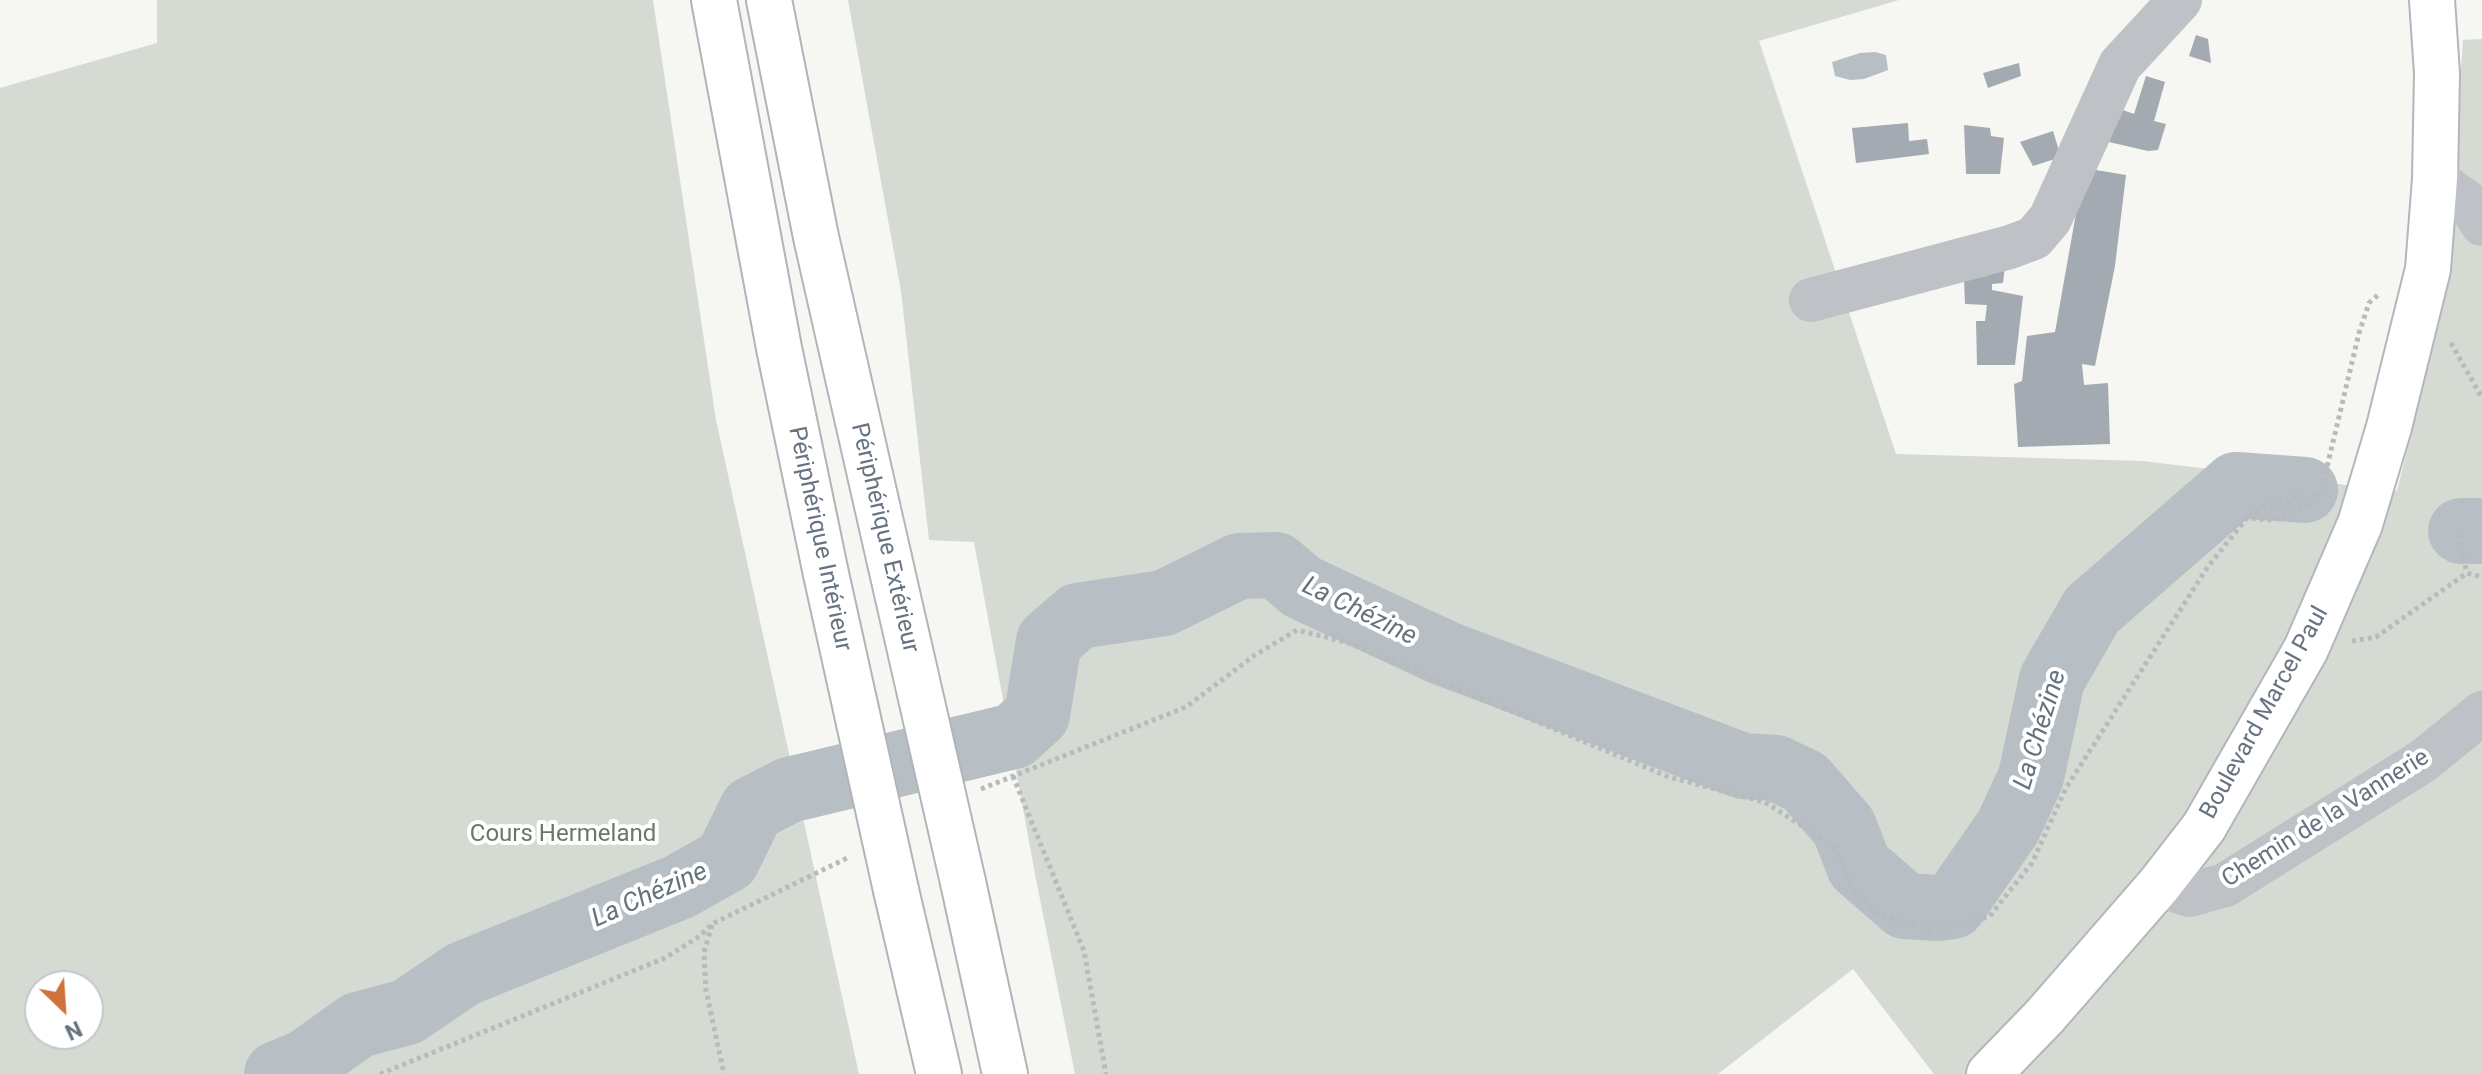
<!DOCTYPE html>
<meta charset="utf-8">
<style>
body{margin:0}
#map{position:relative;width:2482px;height:1074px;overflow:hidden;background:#f6f6f3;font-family:Roboto,sans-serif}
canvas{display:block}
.north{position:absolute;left:24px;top:970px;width:80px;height:80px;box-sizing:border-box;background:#fff;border:2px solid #c3c7cd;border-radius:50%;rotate:155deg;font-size:22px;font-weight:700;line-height:32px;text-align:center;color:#687381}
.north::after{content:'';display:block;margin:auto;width:28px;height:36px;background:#cf713a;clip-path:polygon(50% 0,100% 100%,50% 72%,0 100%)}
</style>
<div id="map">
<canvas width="2482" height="1074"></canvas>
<div class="north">N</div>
</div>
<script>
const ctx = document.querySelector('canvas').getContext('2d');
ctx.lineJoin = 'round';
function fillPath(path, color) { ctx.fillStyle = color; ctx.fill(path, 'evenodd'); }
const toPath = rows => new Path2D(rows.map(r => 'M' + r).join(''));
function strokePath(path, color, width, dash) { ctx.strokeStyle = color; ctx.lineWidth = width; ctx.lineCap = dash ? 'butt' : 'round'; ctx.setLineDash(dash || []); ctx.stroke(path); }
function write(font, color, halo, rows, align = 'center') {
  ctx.font = font + ' Roboto,sans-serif'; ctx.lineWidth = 8; ctx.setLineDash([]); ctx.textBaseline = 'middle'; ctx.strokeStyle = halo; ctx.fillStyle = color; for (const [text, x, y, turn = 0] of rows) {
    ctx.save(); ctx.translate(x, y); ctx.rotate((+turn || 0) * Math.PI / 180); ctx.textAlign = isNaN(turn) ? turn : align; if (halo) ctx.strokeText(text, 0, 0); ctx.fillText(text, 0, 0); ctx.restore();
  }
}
fillPath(toPath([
 [157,0,653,0,716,420,859,1074,0,1074,0,88,157,43],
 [40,986,88,986,88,1034,40,1034],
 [848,0,1899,0,1759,41,1896,454,2142,461,2397,491,2445,299,2463,40,2482,39,2482,1074,1934,1074,1853,969,1718,1074,1075,1074,1035,874,974,542,929,540,901,291]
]), '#d5dad3');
fillPath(toPath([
 [1875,52,1886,55,1888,70,1864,79,1850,80,1835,76,1832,62,1860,53]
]), '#b7bfc5');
strokePath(toPath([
 [2461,531,2482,531],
 [277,1074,306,1062,358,1025,407,1012,463,974,679,887,727,860,752,809,789,790,1014,736,1037,715,1049,641,1078,616,1164,603,1239,566,1276,565,1302,587,1444,653,1743,766,1776,768,1805,782,1844,827,1859,866,1905,906,1938,908,1953,906,2008,827,2031,777,2052,679,2092,610,2236,485,2305,490]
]), '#b7bfc5', 66);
fillPath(toPath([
 [2196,35,2208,39,2211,63,2189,56],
 [2019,63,2021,76,1988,88,1983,73],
 [2146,76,2165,82,2154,121,2166,124,2158,150,2148,151,2109,142,2120,109,2134,114],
 [1908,123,1909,141,1927,139,1929,154,1856,163,1852,128],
 [1964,125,1990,128,1991,136,2004,138,2000,174,1966,174],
 [2053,131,2061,157,2033,166,2020,142],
 [2084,168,2126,175,2115,266,2095,366,2082,364,2084,385,2108,383,2110,444,2018,447,2014,384,2022,381,2027,336,2055,332],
 [1985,259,2005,266,2003,283,1992,284,1992,290,2023,296,2015,365,1977,365,1976,321,1985,321,1987,305,1965,304,1964,280,1986,276]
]), '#a4aab1');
const secondary = toPath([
 [1989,1074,2045,1016,2159,885,2204,827,2306,649,2360,524,2389,427,2428,269,2435,179,2437,73,2432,0]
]);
const highway = toPath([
 [714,0,779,348,826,574],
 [769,0,816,237,889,558],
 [963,882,1005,1074],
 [896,890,939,1074]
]);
strokePath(secondary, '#b3b6bb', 48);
strokePath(highway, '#b1b4b8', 48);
strokePath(toPath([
 [2451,343,2482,398],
 [2249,517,2263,508,2303,495],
 [2458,534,2467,573],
 [2352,641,2376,637,2467,573,2482,577],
 [1013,776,1084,951,1106,1074],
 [981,789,1186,707,1255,655,1297,630,1346,642,1669,777,1765,802,1834,847,1854,891,1880,915,1930,930,1989,917,2032,863,2066,788,2207,568,2247,518,2274,520,2308,505,2322,488,2359,333,2369,303,2378,295],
 [712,925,704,952,706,990,724,1074],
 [380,1074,665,958,700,936,712,924,847,858]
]), '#b8babd', 5, [4, 4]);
strokePath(toPath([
 [2435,179,2471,205,2482,224],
 [1811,300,2010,247,2034,238,2050,219,2120,65,2180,0],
 [2159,885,2189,895,2225,885,2423,761,2482,713]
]), '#bec1c5', 44);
strokePath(secondary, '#fff', 44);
strokePath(highway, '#fff', 44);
const highwayBridge = toPath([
 [889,558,963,882],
 [826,574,896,890]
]);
strokePath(highwayBridge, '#b1b4b8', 48, []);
strokePath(highwayBridge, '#fff', 44);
write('24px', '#687381', '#fff', [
 ["Périphérique Extérieur",884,538,77],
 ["Périphérique Intérieur",819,539,78],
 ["Boulevard Marcel Paul",2265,713,-61],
 ["Chemin de la Vannerie",2326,819,-32]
]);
write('24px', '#687966', '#fff', [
 ["Cours Hermeland",563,835]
]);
write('italic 26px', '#64737d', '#fff', [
 ["La Chézine",1359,612,26],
 ["La Chézine",2041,730,-73],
 ["La Chézine",650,896,-24]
]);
</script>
